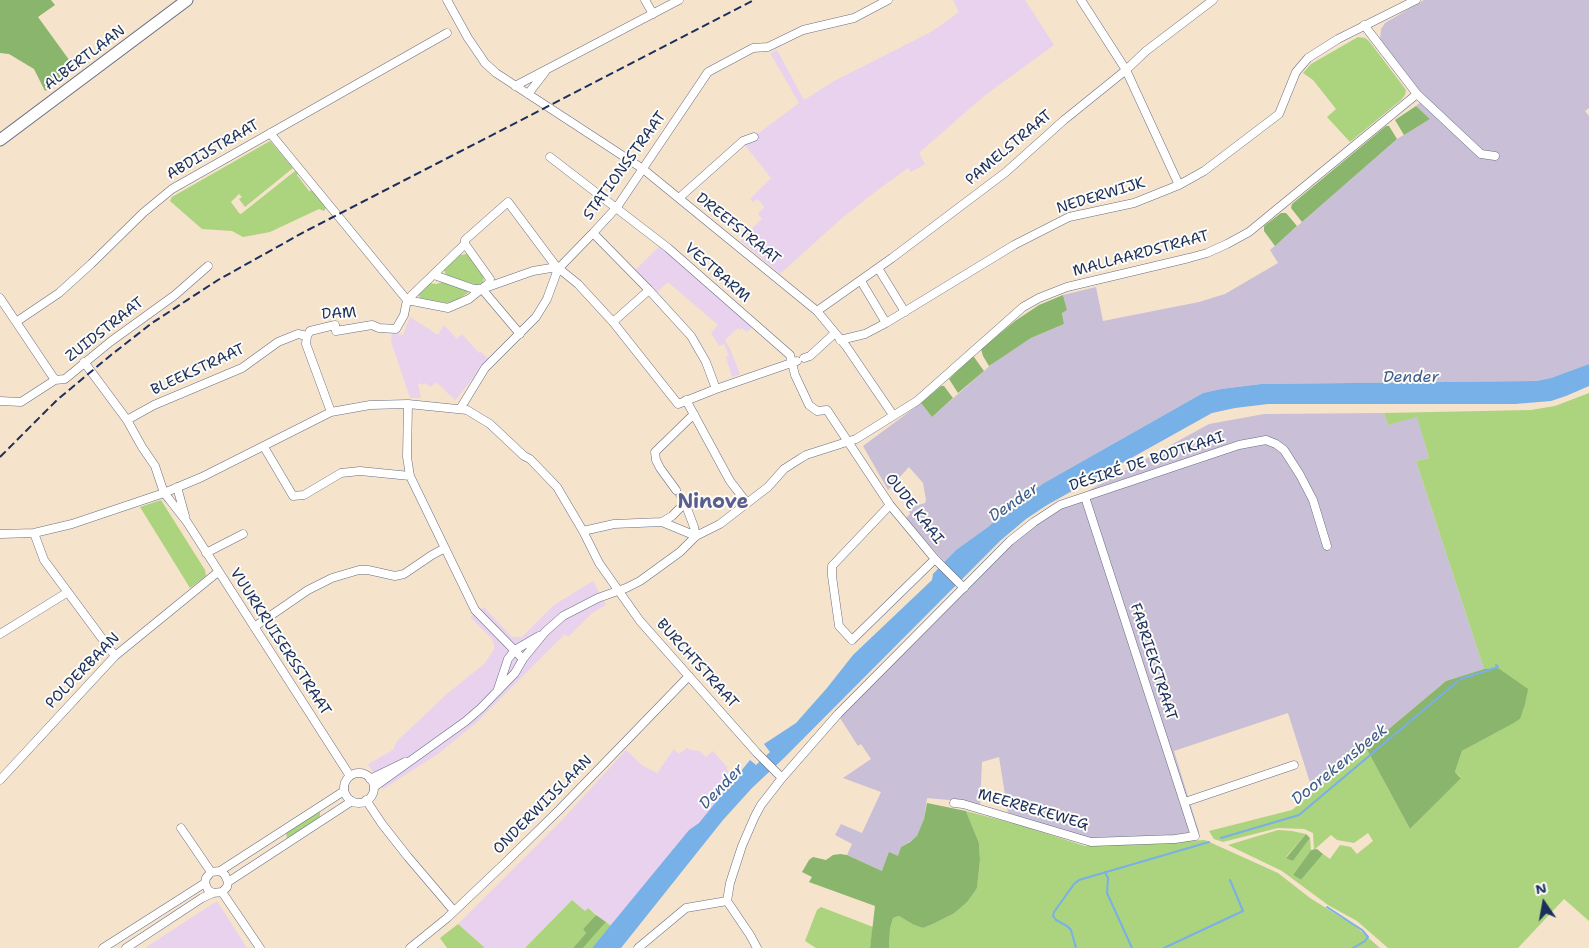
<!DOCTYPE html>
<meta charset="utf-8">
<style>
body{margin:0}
#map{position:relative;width:1589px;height:948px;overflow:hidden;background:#f6e3cb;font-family:"Shantell Sans",sans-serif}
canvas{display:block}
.north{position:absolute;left:1519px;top:878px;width:50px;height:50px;-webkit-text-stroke:4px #fdfcf7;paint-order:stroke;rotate:348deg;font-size:14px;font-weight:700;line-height:20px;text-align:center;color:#1b2f5e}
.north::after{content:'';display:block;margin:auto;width:18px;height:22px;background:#1b2f5e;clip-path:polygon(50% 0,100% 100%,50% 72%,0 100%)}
</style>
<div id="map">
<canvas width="1589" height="948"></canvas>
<div class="north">N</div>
</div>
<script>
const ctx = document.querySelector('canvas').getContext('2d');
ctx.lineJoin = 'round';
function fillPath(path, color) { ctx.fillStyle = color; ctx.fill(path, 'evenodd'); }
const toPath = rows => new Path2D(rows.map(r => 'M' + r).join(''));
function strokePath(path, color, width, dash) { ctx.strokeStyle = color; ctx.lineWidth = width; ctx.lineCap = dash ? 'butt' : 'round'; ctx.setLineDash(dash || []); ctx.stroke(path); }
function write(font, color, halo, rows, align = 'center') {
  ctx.font = font + ' "Shantell Sans",sans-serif'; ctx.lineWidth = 4; ctx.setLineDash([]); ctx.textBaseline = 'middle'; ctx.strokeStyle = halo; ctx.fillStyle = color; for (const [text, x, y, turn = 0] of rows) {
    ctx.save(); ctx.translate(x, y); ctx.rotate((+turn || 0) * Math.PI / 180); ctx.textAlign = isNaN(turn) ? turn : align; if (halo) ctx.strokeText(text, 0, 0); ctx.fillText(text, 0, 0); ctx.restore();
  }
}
fillPath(toPath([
 [953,0,1025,0,1054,45,984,96,919,153,925,164,911,172,908,168,879,189,842,218,780,274,740,240,762,219,758,214,764,207,761,203,757,199,753,202,750,199,771,178,744,144,799,103,770,53,777,50,804,100,834,81,929,33,947,21,959,12],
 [660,246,753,326,747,332,742,328,740,330,738,328,725,340,731,351,740,374,732,377,726,357,729,356,724,344,719,346,711,333,718,325,668,282,656,293,634,271],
 [410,317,438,335,444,325,457,339,462,334,479,353,481,352,489,359,455,400,436,382,431,387,425,383,422,385,420,383,418,384,421,398,410,398,391,341,392,333,403,335],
 [593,581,606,605,592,613,568,637,565,634,477,722,438,754,383,789,368,764,393,750,397,741,448,693,484,664,494,650,494,644,492,639,470,617,484,607,512,637,522,637,554,605],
 [687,748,690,750,700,751,706,757,713,751,728,768,726,769,737,777,699,823,689,830,611,926,588,908,585,911,572,900,525,948,485,948,458,924,562,820,626,750,642,765,657,773,674,749,679,754],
 [217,901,247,948,145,948]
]), '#e8d2ee');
fillPath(toPath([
 [1424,0,1589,0,1589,108,1585,111,1589,116,1589,364,1551,378,1536,381,1261,384,1221,389,1203,393,1044,483,1012,506,988,527,956,550,945,562,941,558,906,518,910,514,908,508,925,503,926,500,923,483,909,467,888,490,863,446,921,403,932,417,993,363,1031,338,1064,324,1062,312,1067,310,1063,295,1096,287,1103,321,1199,302,1225,294,1278,263,1270,250,1397,139,1430,119,1416,106,1424,99,1422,93,1380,39,1381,29,1385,23],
 [1384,413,1388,425,1417,416,1429,458,1416,461,1484,669,1446,681,1313,792,1288,713,1174,751,1199,832,1180,836,1104,839,1088,838,1008,813,999,757,982,762,980,805,960,801,927,798,924,819,917,837,901,847,899,856,882,871,847,855,852,844,835,835,841,824,862,833,881,792,843,778,871,759,861,744,858,746,840,718,1010,544,1049,515,1093,488,1209,424,1264,414]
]), '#c9bfd7');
fillPath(toPath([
 [1358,37,1365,38,1369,41,1406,90,1405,95,1401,100,1350,142,1327,117,1336,109,1313,80,1303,73,1311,64],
 [270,141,293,168,245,207,239,199,242,197,239,194,231,202,239,213,241,214,295,171,298,172,297,175,309,191,315,190,322,199,326,208,324,211,319,209,270,232,243,237,232,231,202,229,170,201,172,197],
 [467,254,469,254,484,276,483,282,480,284,477,285,446,275,444,270,460,255],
 [443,282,467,290,468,293,457,300,447,303,420,298,418,294,429,283,436,284],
 [1589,393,1589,921,1564,899,1518,948,1388,948,1357,921,1328,905,1282,871,1228,845,1278,830,1292,831,1306,834,1286,857,1293,861,1310,838,1311,850,1293,875,1301,880,1323,854,1330,859,1340,845,1351,847,1357,854,1373,841,1368,833,1354,843,1337,840,1331,835,1314,850,1313,833,1304,829,1278,828,1223,842,1214,839,1209,831,1292,810,1366,748,1410,829,1461,777,1455,772,1462,751,1514,723,1520,719,1498,668,1484,669,1416,461,1429,458,1417,417,1388,425,1384,413,1531,410,1555,406],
 [161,500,205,570,206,576,190,588,140,507],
 [320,810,320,817,287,839,286,832],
 [966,811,1023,826,1085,846,1205,840,1278,873,1310,898,1355,926,1380,948,889,948,890,929,893,918,899,916,914,925,923,928,933,924,953,914,977,888,980,860,979,843],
 [572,900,585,911,588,908,596,915,583,929,586,933,573,948,525,948],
 [821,907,873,927,870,948,816,948,805,941,817,910],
 [606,922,611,926,592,948,583,948],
 [458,924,485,948,447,948,440,938]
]), '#acd37d');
fillPath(toPath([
 [0,0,51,0,55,5,38,17,75,68,45,91,34,69,9,54,0,53],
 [1416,106,1430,119,1404,135,1395,120],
 [1386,126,1389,126,1397,139,1302,222,1291,208,1292,204],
 [1281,213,1286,213,1297,226,1275,246,1264,231,1264,226],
 [1063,295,1067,310,1062,313,1064,324,1031,338,989,366,983,356,981,349,1015,321,1039,305],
 [972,357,974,357,984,371,958,393,949,379],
 [941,386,944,386,953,398,932,417,921,403],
 [1498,668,1528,689,1525,704,1520,719,1514,723,1462,751,1455,772,1461,778,1410,829,1366,748,1446,681,1484,669],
 [927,803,966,811,979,843,980,860,977,888,967,902,953,914,933,924,923,928,914,925,899,916,893,918,890,929,889,948,870,948,875,906,809,882,812,877,802,872,809,860,813,857,826,860,833,855,840,854,847,855,882,871,889,852,898,856,901,847,910,842,917,836,924,819],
 [1306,834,1310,838,1293,861,1286,858],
 [1317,849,1323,854,1301,880,1293,875,1311,850],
 [596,915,606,922,583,948,573,948,586,933,583,929]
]), '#89b56c');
fillPath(toPath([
 [1589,364,1589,386,1566,396,1551,401,1515,404,1268,404,1235,408,1212,413,1047,505,1026,519,1001,540,784,758,752,788,723,820,621,948,592,948,689,830,699,823,750,760,756,765,770,752,764,744,796,723,827,688,853,655,932,580,933,574,956,550,988,527,1012,506,1044,483,1203,393,1221,389,1261,384,1536,381,1551,378]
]), '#78b0e8');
strokePath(toPath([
 [1461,679,1498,667,1496,665],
 [1221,838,1299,815,1458,681],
 [1105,872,1108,878,1107,893,1132,948],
 [1327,907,1362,930,1368,937,1365,941,1353,948],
 [1076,948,1071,930,1067,926,1056,920,1053,916,1054,912,1074,884,1079,880,1209,842],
 [1164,948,1243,911,1230,880]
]), '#78b0e8', 2);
strokePath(toPath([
 [676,490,685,503]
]), '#cabfb5', 8, [8, 4]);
const street = toPath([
 [447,0,468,38,485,63,496,73,643,169,817,311,846,346,893,415],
 [645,0,653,14],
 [1081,0,1126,70,1179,185],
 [515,86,679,0],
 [528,94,545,72],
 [1417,94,1481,154,1495,156],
 [270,133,407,300],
 [550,157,668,248,790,355,795,375,809,405,817,411,827,410,890,505,935,559,964,588],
 [679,198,743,141,754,137],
 [593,233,649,290,691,336,706,362,716,389],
 [878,268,905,312],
 [434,275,474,289,482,289],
 [861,281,886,323],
 [482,289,533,271,551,268,562,271,578,284,613,322,678,404,716,389,797,361],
 [482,289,520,334],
 [0,298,55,380],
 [407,300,448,308,469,299,489,283,490,279,465,244],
 [817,311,892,258,1006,172,1064,120,1126,70,1146,51,1213,0],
 [16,322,59,293,91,264,143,213,172,189,447,33],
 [613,322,649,290],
 [840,340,865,334,886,323,1014,245,1069,217,1134,203,1179,185,1204,171,1279,114,1296,72,1308,58,1338,39,1416,0],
 [804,358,810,356,835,333],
 [84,362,127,420,142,447,155,466,164,493],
 [686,400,730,481,747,503],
 [0,401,21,402,55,380,65,379,110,342,175,295,208,266],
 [408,404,407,457,410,476,475,610,523,659],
 [460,409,485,368,536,317,547,299,558,269,593,233,617,207,708,72,753,48,768,47,803,30,854,18,888,0],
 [331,412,306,344,307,336,310,331,335,325,336,331,372,325,379,328,396,329,404,315,407,300,465,244,465,240,508,202,558,269],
 [127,420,154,405,242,368,278,342,298,334,307,336],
 [264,447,293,496,304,495,341,473,360,471,410,476],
 [177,487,185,516],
 [676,490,660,468,656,460,655,452,694,414],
 [164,493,169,499,187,522,350,776],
 [890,505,832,566,832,576,839,626,852,640,935,559],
 [662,522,696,536],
 [583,531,614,524,662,522,672,516,685,503,694,527,696,536],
 [34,533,44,560,115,656],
 [0,534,34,533,72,524,164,493,202,477,331,412,370,405,408,404,467,410,490,424,524,456,530,459,557,487,583,531,599,563,640,621,757,753,782,778],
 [206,553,243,534],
 [254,627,308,590,332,578,359,570,368,570,395,576,404,574,432,555,445,548],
 [0,634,68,592],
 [498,689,508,659,515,650,539,636],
 '344 788a15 15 0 1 1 30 0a15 15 0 1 1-30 0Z',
 [370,779,405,762],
 [0,780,115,656,218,572],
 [374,787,466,721,481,708,515,673,523,659,545,632,563,616,598,598,626,588,640,581,680,552,696,536,720,524,768,487,784,469,798,460,806,455,856,439,917,401,1023,307,1039,298,1067,287,1189,258,1207,253,1227,244,1249,232,1417,94,1364,25],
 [366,800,382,824,408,857,454,911],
 [1185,802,1294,765],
 [954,803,963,804,1091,842,1175,839,1195,836,1085,497],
 [181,828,211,872],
 [228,882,352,801],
 [222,892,260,948],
 [213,893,208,890,205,883,206,878,211,872,220,871,344,791],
 [103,948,205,883],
 [126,948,202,898,213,893,222,892,227,887,228,882,225,875,220,871],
 [410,948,447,918,506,862,559,810,689,676],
 [638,948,686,908,727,901],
 [757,948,750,935,727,901,730,883,742,846,755,816,761,805,782,778,838,714,1010,541,1034,522,1060,505,1239,445,1266,440,1276,444,1284,450,1300,475,1313,500,1327,546]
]);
const secondary = toPath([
 [0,140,187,0]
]);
strokePath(street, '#686e84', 9);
strokePath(secondary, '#686e84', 13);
strokePath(street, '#fff', 8);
strokePath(secondary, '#fff', 11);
strokePath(toPath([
 [0,457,57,400,111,355,152,323,218,280,304,232,754,0]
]), '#1b2f5e', 2, [8, 4]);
write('15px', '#1b2f5e', '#fdfcf7', [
 ["ALBERTLAAN",85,58,-37],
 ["PAMELSTRAAT",1009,148,-40],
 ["ABDIJSTRAAT",213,150,-30],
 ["STATIONSSTRAAT",625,166,-54],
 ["NEDERWIJK",1101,196,-17],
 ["DREEFSTRAAT",738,229,39],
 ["MALLAARDSTRAAT",1141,254,-15],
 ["VESTBARM",717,273,41],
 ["DAM",339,314,-3],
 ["ZUIDSTRAAT",105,330,-38],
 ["BLEEKSTRAAT",198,370,-25],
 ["DÉSIRÉ DE BODTKAAI",1147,462,-18],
 ["OUDE KAAI",914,509,52],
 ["VUURKRUISERSSTRAAT",280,642,57],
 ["FABRIEKSTRAAT",1153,662,72],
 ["BURCHTSTRAAT",697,664,48],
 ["POLDERBAAN",83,671,-46],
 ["ONDERWIJSLAAN",543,805,-45],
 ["MEERBEKEWEG",1033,810,16]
]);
write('italic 16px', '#3c5c8e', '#fdfcf7', [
 ["Dender",1411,378],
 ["Dender",1014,503,-34],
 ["Doorekensbeek",1340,765,-39],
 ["Dender",722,787,-46]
]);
write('bold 20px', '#5b5f8f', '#fdfcf7', [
 ["Ninove",713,503]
]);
</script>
